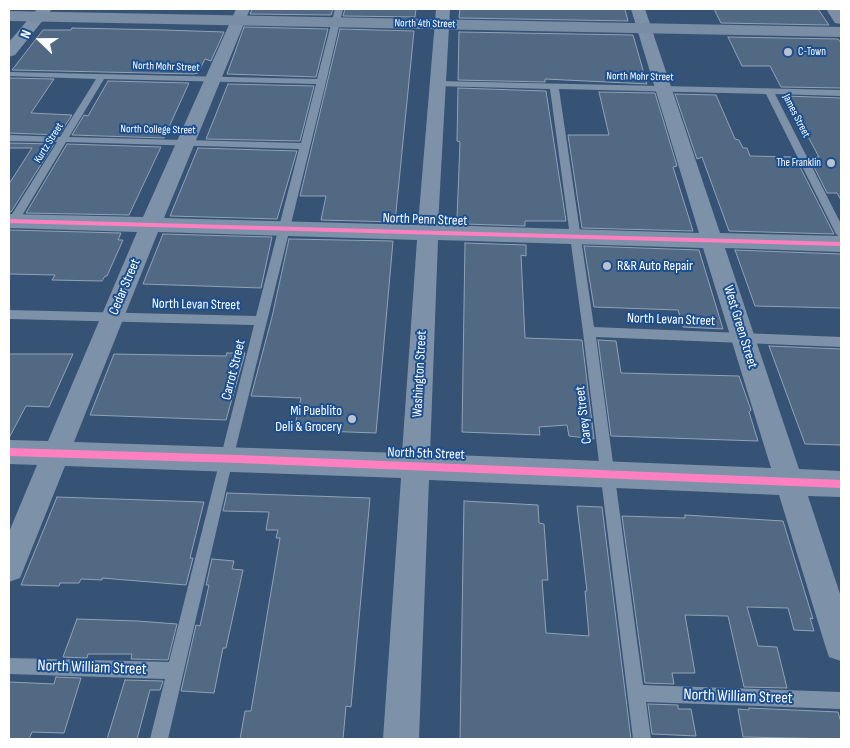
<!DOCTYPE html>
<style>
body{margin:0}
#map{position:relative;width:850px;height:748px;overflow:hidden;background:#365274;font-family:"Sofia Sans Condensed",sans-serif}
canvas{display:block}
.frame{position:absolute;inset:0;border:10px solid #fff;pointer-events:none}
.north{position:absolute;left:15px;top:15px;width:50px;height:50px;-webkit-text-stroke:4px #1b4f8f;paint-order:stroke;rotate:292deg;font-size:14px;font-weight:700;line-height:20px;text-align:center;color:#fff}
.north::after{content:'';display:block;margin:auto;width:18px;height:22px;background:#fff;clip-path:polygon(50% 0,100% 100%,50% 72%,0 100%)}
</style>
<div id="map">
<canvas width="850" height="748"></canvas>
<div class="frame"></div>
<div class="north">N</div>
</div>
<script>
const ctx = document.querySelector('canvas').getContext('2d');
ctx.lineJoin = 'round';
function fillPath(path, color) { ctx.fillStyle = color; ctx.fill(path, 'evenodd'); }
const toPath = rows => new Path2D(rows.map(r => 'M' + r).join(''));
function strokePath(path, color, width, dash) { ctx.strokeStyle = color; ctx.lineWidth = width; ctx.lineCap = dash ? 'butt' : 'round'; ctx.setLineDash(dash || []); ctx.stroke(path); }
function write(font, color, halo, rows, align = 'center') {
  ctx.font = font + ' "Sofia Sans Condensed",sans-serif'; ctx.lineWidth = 4; ctx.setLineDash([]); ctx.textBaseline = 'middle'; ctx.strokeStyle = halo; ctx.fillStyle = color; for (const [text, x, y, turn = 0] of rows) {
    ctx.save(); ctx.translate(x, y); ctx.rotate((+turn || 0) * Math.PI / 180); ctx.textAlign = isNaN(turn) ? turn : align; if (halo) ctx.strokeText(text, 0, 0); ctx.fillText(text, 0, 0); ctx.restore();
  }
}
const building = toPath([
 [252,9,333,9,331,15,250,14,252,9],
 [345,9,416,9,415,17,343,16,345,9],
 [460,9,625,9,628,21,459,18,460,9],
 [714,9,818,9,829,25,721,23,714,9],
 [244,27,328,29,316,77,227,74,244,27],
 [72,28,165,30,224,32,211,61,205,59,198,73,194,74,12,70,43,30,71,30,72,28],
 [340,29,414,31,395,222,321,220,326,196,300,196,340,29],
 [459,32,633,35,647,84,545,79,545,82,458,80,459,32],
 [728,37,838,39,841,43,841,88,781,87,770,66,742,66,728,37],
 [9,78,54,79,31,113,72,115,59,135,9,133,9,78],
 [108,81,189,83,164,138,72,135,84,115,88,116,108,81],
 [228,84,314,86,300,141,206,139,228,84],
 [458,88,546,91,566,221,525,221,525,226,465,224,465,219,457,219,460,142,457,141,458,88],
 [599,92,655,93,677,166,673,167,693,231,582,228,568,135,609,135,599,92],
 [675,94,716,95,735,139,739,140,743,148,747,148,750,156,795,157,834,234,729,231,702,157,697,159,675,94],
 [786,96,841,98,841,200,837,193,827,193,809,157,819,157,786,96],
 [9,143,54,144,11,212,9,212,9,184,32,148,9,148,9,143],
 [67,144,161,147,129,215,26,213,67,144],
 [198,148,297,151,277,219,170,216,198,148],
 [9,230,121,233,118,240,123,240,107,276,105,276,102,281,52,280,55,275,9,274,9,230],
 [163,234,272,237,261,288,143,284,163,234],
 [289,239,393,241,376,433,294,430,301,398,251,396,272,317,289,239],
 [465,243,526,245,526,256,521,255,525,338,582,340,594,439,569,436,567,425,539,427,540,435,462,432,465,243],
 [584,246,699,250,723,329,683,327,678,310,594,307,584,246],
 [735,250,841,254,841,308,755,306,735,250],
 [598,340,616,341,621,373,739,376,751,410,749,412,758,441,611,436,598,340],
 [769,346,841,349,841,445,805,444,769,346],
 [227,353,245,353,226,420,90,415,114,354,226,356,227,353],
 [9,354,73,354,49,407,26,406,9,438,9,354],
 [227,493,370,498,351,707,346,706,343,739,240,739,245,711,251,711,280,538,276,538,278,530,266,530,269,512,223,511,227,493],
 [57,497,204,502,190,558,193,558,186,585,102,578,102,580,81,579,79,583,60,583,59,586,21,585,57,497],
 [464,501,538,505,539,523,544,524,548,580,542,580,546,633,589,636,585,591,587,591,577,506,602,507,631,739,460,739,464,501],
 [685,515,783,521,813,619,810,618,814,631,794,630,788,608,747,607,758,646,777,647,787,688,744,687,728,616,685,615,695,673,672,673,674,684,645,683,622,516,685,518,685,515],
 [212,559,234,561,232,569,243,570,226,648,223,648,214,693,181,691,196,625,200,626,209,585,206,585,212,559],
 [77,619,137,621,177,624,168,660,131,659,132,654,88,654,87,658,63,657,77,619],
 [56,677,81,678,64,733,32,732,29,739,9,739,9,682,54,684,56,677],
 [125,680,163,681,160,690,150,690,137,739,107,739,125,680],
 [648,704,678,705,678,709,691,709,696,736,652,734,648,704],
 [749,708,838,712,841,722,841,739,743,737,738,709,749,710,749,708]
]);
fillPath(building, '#526984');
strokePath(building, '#92a2b6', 1);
fillPath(toPath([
 [335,9,343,9,326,82,233,459,168,739,150,739,165,679,9,674,9,658,169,662,254,325,9,319,9,310,256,316,299,149,66,142,17,224,13,225,9,224,9,219,57,142,9,141,9,135,60,137,96,79,9,76,9,72,317,79,335,9],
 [104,79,316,84,301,143,69,137,104,79],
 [438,81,841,90,841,96,775,94,841,224,841,238,836,234,766,94,559,89,594,327,841,337,841,347,596,337,643,685,841,692,841,709,646,702,651,739,633,739,583,332,550,89,435,86,434,84,438,81]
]), '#7d92a8');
fillPath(toPath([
 [37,9,52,9,15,55,9,57,9,42,37,9],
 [236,9,250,9,164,218,418,225,436,9,450,9,438,225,699,233,631,9,645,9,720,233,841,236,841,252,725,248,799,469,841,471,841,497,808,496,841,597,841,661,829,657,825,645,779,495,429,480,419,739,383,739,401,478,65,466,20,578,9,582,9,532,37,465,9,464,9,440,48,441,137,232,9,228,9,214,143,217,236,9],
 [158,232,417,240,402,453,74,442,158,232],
 [438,240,703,248,771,468,430,454,438,240]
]), '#7d92a8');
fillPath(toPath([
 [9,11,841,27,841,37,9,21,9,11]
]), '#798da4');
fillPath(toPath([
 [826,9,841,9,841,24,835,23,826,9]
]), '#7d8ea7');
fillPath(toPath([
 [9,219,841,242,841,246,9,223,9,219],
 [9,448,239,455,841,480,841,488,239,463,9,456,9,448]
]), '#ff80c0');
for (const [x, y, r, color] of [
 [788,52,5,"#b9c2ce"],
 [831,163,5,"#b9c2ce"],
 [607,266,5,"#b9c2ce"],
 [352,419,5,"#b9c2ce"]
]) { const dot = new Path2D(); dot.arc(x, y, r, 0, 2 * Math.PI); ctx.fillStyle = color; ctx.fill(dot); strokePath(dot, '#1b4f8f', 2); }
write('11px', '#fff', '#1b4f8f', [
 ["North 4th Street",425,24,1],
 ["North Mohr Street",166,67,2],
 ["North Mohr Street",640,77,1],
 ["James Street",796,116,63],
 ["North College Street",158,130,1],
 ["Kurtz Street",49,143,-58]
]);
write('11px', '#fff', '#1b4f8f', [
 ["C-Town",798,52],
 ["The Franklin",821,163,"right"]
], 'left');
write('14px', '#fff', '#1b4f8f', [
 ["North Penn Street",425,220,2],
 ["Cedar Street",125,287,-67],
 ["North Levan Street",196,305,1],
 ["North Levan Street",671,320,2],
 ["West Green Street",740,327,73],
 ["Carrot Street",234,370,-76],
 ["Washington Street",420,374,-87],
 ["Carey Street",584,415,-97],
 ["North 5th Street",426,454,2]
]);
write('14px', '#fff', '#1b4f8f', [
 ["R&R Auto Repair",617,266],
 ["Mi Pueblito",342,411,"right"],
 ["Deli & Grocery",342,427,"right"]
], 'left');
write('16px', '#fff', '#1b4f8f', [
 ["North William Street",92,668,2],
 ["North William Street",738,697,2]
]);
</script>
